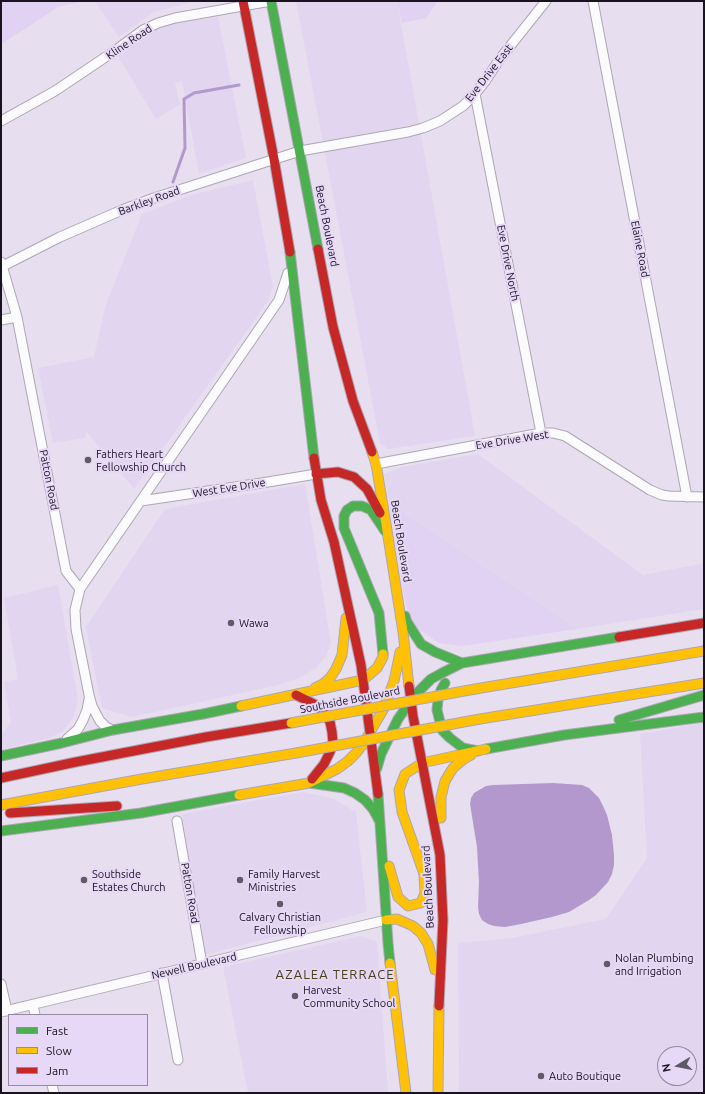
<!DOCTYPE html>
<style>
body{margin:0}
#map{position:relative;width:705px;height:1094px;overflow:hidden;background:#e7dfef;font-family:Ubuntu,sans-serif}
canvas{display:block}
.frame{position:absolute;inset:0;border:2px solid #18131e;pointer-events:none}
.legend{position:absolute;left:8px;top:1014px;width:140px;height:72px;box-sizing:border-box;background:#e6d8f6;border:1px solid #9489a0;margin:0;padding:5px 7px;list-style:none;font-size:12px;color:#18131e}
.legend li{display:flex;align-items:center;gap:8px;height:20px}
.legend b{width:20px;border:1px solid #9489a0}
.north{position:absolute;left:657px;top:1046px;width:40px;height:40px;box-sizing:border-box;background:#e6d8f6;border:1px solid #9489a0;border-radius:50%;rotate:260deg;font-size:11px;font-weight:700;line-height:16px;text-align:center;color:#18131e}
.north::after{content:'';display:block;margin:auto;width:14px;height:18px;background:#605a67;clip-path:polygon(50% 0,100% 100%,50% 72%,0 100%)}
</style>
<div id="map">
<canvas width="705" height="1094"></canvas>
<div class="frame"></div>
<ul class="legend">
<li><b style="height:5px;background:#4caf50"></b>Fast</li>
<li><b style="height:5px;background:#ffc107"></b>Slow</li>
<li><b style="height:5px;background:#c62828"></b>Jam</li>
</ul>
<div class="north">N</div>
</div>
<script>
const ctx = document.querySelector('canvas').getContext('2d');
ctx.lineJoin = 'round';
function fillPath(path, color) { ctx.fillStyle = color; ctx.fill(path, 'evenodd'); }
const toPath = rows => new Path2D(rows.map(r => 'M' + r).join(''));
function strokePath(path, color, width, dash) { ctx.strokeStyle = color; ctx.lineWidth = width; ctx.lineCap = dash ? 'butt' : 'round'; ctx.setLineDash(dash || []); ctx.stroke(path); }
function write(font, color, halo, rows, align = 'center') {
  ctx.font = font + ' Ubuntu,sans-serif'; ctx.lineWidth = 4; ctx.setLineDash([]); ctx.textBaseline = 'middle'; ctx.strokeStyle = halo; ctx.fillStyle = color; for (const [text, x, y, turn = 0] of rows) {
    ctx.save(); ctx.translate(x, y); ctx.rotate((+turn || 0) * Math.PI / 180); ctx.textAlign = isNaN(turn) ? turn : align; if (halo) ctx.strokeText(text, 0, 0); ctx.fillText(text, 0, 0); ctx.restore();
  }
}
fillPath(toPath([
 [95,1,196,1,154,12,119,37],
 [296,1,397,1,475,436,388,449,380,443],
 [218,17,246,158,199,174,182,81,175,83,180,104,156,119,117,55,150,31,174,23],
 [253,180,273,287,268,301,134,489,86,431,85,438,53,443,38,368,94,357,106,304,142,214,191,195],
 [478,454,643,575,704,563,704,609,577,629,389,503,384,474,401,467],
 [305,484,331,643,326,656,316,668,299,678,278,685,132,717,102,708,86,627,165,509],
 [58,585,78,699,74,716,63,731,50,738,1,749,1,735,11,722,4,682,18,679,4,598],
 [704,723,704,1093,459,1093,458,943,512,938,606,919,647,858,640,734],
 [665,1054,689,1054,689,1078,665,1078],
 [302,792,332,798,356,812,367,912,205,955,182,814],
 [361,936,377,942,388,1093,248,1093,223,967]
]), '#e2d5f0');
fillPath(toPath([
 [1,1,84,1,58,7,25,29,1,44],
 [397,1,438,1,426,18,402,23],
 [389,503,577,629,462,646,439,643,412,625,404,597]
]), '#e1d1f2');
fillPath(toPath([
 [553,783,582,785,589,788,599,798,603,806,607,815,612,835,614,855,614,865,612,874,608,882,596,895,589,900,569,912,552,917,521,924,505,927,494,926,488,924,482,920,479,914,478,907,479,882,477,847,470,804,471,798,474,793,486,786,493,785]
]), '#b398ce');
strokePath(toPath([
 [173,182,185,148,184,99,194,93,239,85]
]), '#b398ce', 3);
const street = toPath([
 [593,1,687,497],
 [475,94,541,433],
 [1,121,55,91,116,50,143,30,158,23,175,18,271,1],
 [1,262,17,317,66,571,80,589],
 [3,266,60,237,122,210,154,198,300,151,408,132,423,128,440,121,463,106,475,94,486,80,499,60,546,1],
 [1,320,17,317],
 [376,464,541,433,553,433,565,436,650,490,662,495,669,496,704,497],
 [141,501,268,482,316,474],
 [112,730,106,727,100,721,92,706,89,695,76,629,75,610,80,589,279,300,288,273],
 [67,739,78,729,83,720,87,710,89,699],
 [177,821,202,964],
 [162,973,178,1060],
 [1,984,7,1011],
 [33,1005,35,1015],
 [1,1012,386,920],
 [52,1085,54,1093]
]);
const fast = toPath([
 [271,1,318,249],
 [290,252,314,458],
 [405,616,407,622,421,644,435,652,462,663],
 [383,654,379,613,344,528,344,516,347,510,353,506,362,506,371,510,385,531],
 [445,683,441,690,438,700,437,710,442,730,450,738,463,748,478,751],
 [619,720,704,695],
 [486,749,564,735,704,717],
 [1,756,62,743,113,730,203,714,241,706],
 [377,768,381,754,398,719,415,695,431,679,442,673,462,663,619,637],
 [310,783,344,788,355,793,365,800,373,809,379,820],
 [378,794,388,943,390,963],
 [1,831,141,813,239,795]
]);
const slow = toPath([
 [372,452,376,464,386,524,403,632,409,686],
 [315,688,323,684,330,678,336,669,342,655,346,618],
 [475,689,704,651],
 [241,706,363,680,377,668,383,657,383,654],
 [480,719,704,683],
 [239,795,309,783,337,769,348,761,357,752,363,744,383,710,394,681,400,652],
 [1,805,142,779,296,753],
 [441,818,441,797,445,781,453,768,464,759,471,755],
 [389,866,398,897,408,906,421,903,425,893,424,874,402,812,399,790,405,774,422,763,486,749],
 [386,920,397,919,413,926,421,933,428,944,435,970],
 [390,963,406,1093],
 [438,1093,439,1006]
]);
const jam = toPath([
 [243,1,274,159,290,252],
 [318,249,333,327,353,401,372,452],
 [314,458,321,500,334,542,361,665,378,794],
 [316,474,338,472,354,477,367,489,380,513],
 [619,637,704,623],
 [409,686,413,716,440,855,443,920,439,1006],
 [296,695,316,705,324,713,330,722,332,732,333,743,330,752,324,764,312,779],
 [1,778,76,762,206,737,291,723],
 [10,813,117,806]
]);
strokePath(street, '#ada6b3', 11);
strokePath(fast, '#ada6b3', 11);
strokePath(slow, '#ada6b3', 11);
strokePath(jam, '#ada6b3', 11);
strokePath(street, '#fbfafd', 9);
strokePath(fast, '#4caf50', 9);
strokePath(slow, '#ffc107', 9);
strokePath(jam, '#c62828', 9);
const slowBridge = toPath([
 [291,723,475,689],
 [296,753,480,719]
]);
strokePath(slowBridge, '#ada6b3', 11, []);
strokePath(slowBridge, '#ffc107', 9);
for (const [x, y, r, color] of [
 [88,460,4,"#605a67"],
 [231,623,4,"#605a67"],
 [84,880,4,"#605a67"],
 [240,880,4,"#605a67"],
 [280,904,4,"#605a67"],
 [607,964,4,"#605a67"],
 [295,996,4,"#605a67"],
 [541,1076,4,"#605a67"]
]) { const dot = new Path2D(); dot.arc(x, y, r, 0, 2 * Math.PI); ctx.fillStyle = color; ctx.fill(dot); strokePath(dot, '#e6d8f6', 1.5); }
write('11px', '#18131e', '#e6d8f6', [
 ["Kline Road",129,42,-34],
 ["Eve Drive East",489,73,-52],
 ["Barkley Road",149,201,-20],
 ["Beach Boulevard",327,226,79],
 ["Elaine Road",640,249,79],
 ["Eve Drive North",508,263,79],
 ["Eve Drive West",512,440,-9],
 ["Patton Road",49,480,79],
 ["West Eve Drive",229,488,-9],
 ["Beach Boulevard",401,541,81],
 ["Southside Boulevard",350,700,-11],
 ["Beach Boulevard",428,887,-93],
 ["Patton Road",190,893,80],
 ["Newell Boulevard",194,966,-13]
]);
write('11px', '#18131e', '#e6d8f6', [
 ["Fathers Heart",96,454],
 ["Fellowship Church",96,467],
 ["Wawa",239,623],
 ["Southside",92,874],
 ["Estates Church",92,887],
 ["Family Harvest",248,874],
 ["Ministries",248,887],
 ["Calvary Christian",280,917,"center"],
 ["Fellowship",280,930,"center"],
 ["Nolan Plumbing",615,958],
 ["and Irrigation",615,971],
 ["Harvest",303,990],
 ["Community School",303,1003],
 ["Auto Boutique",549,1076]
], 'left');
ctx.letterSpacing = '1px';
write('13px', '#4b4219', '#e6d8f6', [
 ["AZALEA TERRACE",335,975]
]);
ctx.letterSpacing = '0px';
</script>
